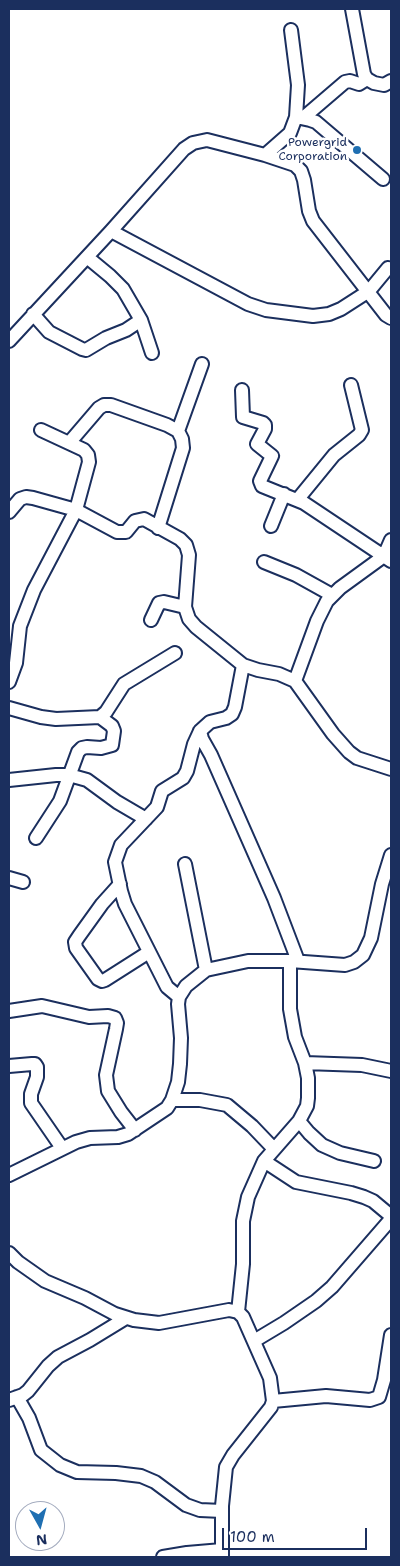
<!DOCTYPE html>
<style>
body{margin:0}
#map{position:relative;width:400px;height:1566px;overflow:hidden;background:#fff;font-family:"Shantell Sans",sans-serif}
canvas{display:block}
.frame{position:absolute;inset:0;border:10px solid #1b2f5e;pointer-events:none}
.north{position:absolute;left:15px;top:1501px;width:50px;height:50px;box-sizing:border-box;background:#fff;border:1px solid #a4acbf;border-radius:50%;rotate:173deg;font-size:14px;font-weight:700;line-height:20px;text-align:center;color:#1b2f5e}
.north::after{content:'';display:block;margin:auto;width:18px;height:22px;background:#1f6fb2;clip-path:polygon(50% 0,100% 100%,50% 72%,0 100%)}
.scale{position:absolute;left:222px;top:1528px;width:145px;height:22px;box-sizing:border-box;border:2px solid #1b2f5e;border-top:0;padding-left:6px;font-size:15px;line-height:18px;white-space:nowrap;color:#1b2f5e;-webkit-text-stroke:4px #fff;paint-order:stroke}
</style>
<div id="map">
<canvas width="400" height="1566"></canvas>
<div class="frame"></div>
<div class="north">N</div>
<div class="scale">100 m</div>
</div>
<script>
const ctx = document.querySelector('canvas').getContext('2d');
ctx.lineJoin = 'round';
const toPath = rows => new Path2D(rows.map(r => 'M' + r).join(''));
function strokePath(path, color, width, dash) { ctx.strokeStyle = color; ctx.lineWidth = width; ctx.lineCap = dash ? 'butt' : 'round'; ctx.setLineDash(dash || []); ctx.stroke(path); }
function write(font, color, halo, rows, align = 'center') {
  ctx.font = font + ' "Shantell Sans",sans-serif'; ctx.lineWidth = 5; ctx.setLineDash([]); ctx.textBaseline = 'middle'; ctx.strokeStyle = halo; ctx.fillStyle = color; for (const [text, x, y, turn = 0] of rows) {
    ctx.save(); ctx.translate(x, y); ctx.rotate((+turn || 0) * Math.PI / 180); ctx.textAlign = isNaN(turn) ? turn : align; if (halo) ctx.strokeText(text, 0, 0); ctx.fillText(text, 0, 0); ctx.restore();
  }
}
const minor = toPath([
 [352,9,364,74,367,79,374,83,384,85,391,81],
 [296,117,310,120,316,122,383,179],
 [303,118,345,82,350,81,359,84,367,79],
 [265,155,290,133,296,117,298,85,291,30],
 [111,231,248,304,266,310,313,316,329,314,341,309,369,291,388,268],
 [87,257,110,276,123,289,141,320,152,353],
 [33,314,49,332,82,349,86,350,106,338,126,330,141,320],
 [9,341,111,231,184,149,193,143,207,140,265,155,295,165,301,171,304,180,309,211,313,221,386,315,391,318],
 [242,390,243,417,263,423,265,425,265,429,257,444,272,456,260,481,262,486,304,503,391,561],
 [178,431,202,364],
 [69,443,99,408,104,405,111,405,167,425,178,431,182,439,183,448,158,528],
 [298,499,334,455,359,435,362,430,351,385],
 [9,512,20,499,26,497,33,498,76,510,117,532,126,532,135,521,144,519,180,539,186,545,189,555,185,607,189,619,196,627,243,665,258,670,279,674,295,681,333,734,349,752,357,758,391,769],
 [271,526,284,494],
 [264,562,296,575,332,595],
 [151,620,159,603,164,602,185,607],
 [243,665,235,707,232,714,226,718,210,722,200,731,202,739,211,755,274,898,298,961],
 [295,681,317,621,327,601,340,588,384,556,391,540],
 [9,682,16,663,20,626,34,590,76,510,89,462,88,455,84,450,41,430],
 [9,708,41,717,56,719,100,717,106,712,124,684,175,653],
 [9,780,56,775,69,775,87,780,117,802,146,819],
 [36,838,60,801,78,752,82,748,87,747,101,748,112,745,114,731,112,726,100,717],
 [185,864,206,970],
 [9,878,23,882],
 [120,884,102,904,79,936,75,942,76,948,98,979,102,981,105,980,149,952],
 [179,997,167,987,125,904,121,891,115,862,121,845,157,807,162,791,183,778,187,771,194,744,200,731],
 [9,1011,42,1006,89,1017,108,1016,115,1018,117,1023,116,1029,106,1075,108,1091,121,1112,135,1130],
 [305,1063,362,1065,391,1071],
 [9,1066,32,1064,35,1064,37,1067,37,1077,31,1094,31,1103,62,1148],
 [172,1100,200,1100,227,1105,252,1126,274,1149],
 [299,1121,309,1133,322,1145,340,1153,374,1161],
 [264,1161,296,1182,351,1193,364,1197,373,1201,391,1216],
 [9,1175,76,1142,90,1138,118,1137,128,1134,167,1108,172,1100,178,1082,180,1064,181,1038,178,1004,179,997,186,986,206,970,248,961,290,961,345,965,354,962,363,955,371,938,382,884,391,855],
 [9,1253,18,1262,45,1281,85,1298,115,1314,134,1320,159,1323,229,1310,238,1312,243,1317,270,1378,273,1401,271,1407,233,1455,226,1467,222,1506,222,1557],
 [238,1312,243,1264,243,1221,248,1197,264,1161,299,1121,307,1106,308,1098,308,1078,305,1063,295,1037,290,1009,290,961],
 [254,1341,284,1323,316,1301,332,1287,391,1219],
 [17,1397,29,1418,41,1450,60,1465,77,1472,116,1473,141,1476,155,1482,186,1505,200,1510,222,1511],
 [9,1400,23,1395,28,1391,48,1366,58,1357,90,1340,126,1318],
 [273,1401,326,1396,370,1400,379,1397,384,1380,391,1335],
 [163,1557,187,1553,222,1550]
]);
strokePath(minor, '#1b2f5e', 16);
strokePath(minor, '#fff', 12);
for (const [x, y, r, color] of [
 [357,150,5,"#1f6fb2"]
]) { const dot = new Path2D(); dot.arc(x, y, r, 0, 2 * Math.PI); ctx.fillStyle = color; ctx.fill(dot); strokePath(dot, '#fff', 2); }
write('12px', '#1b2f5e', '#fff', [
 ["Powergrid",347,143],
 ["Corporation",347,157]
], 'right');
</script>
